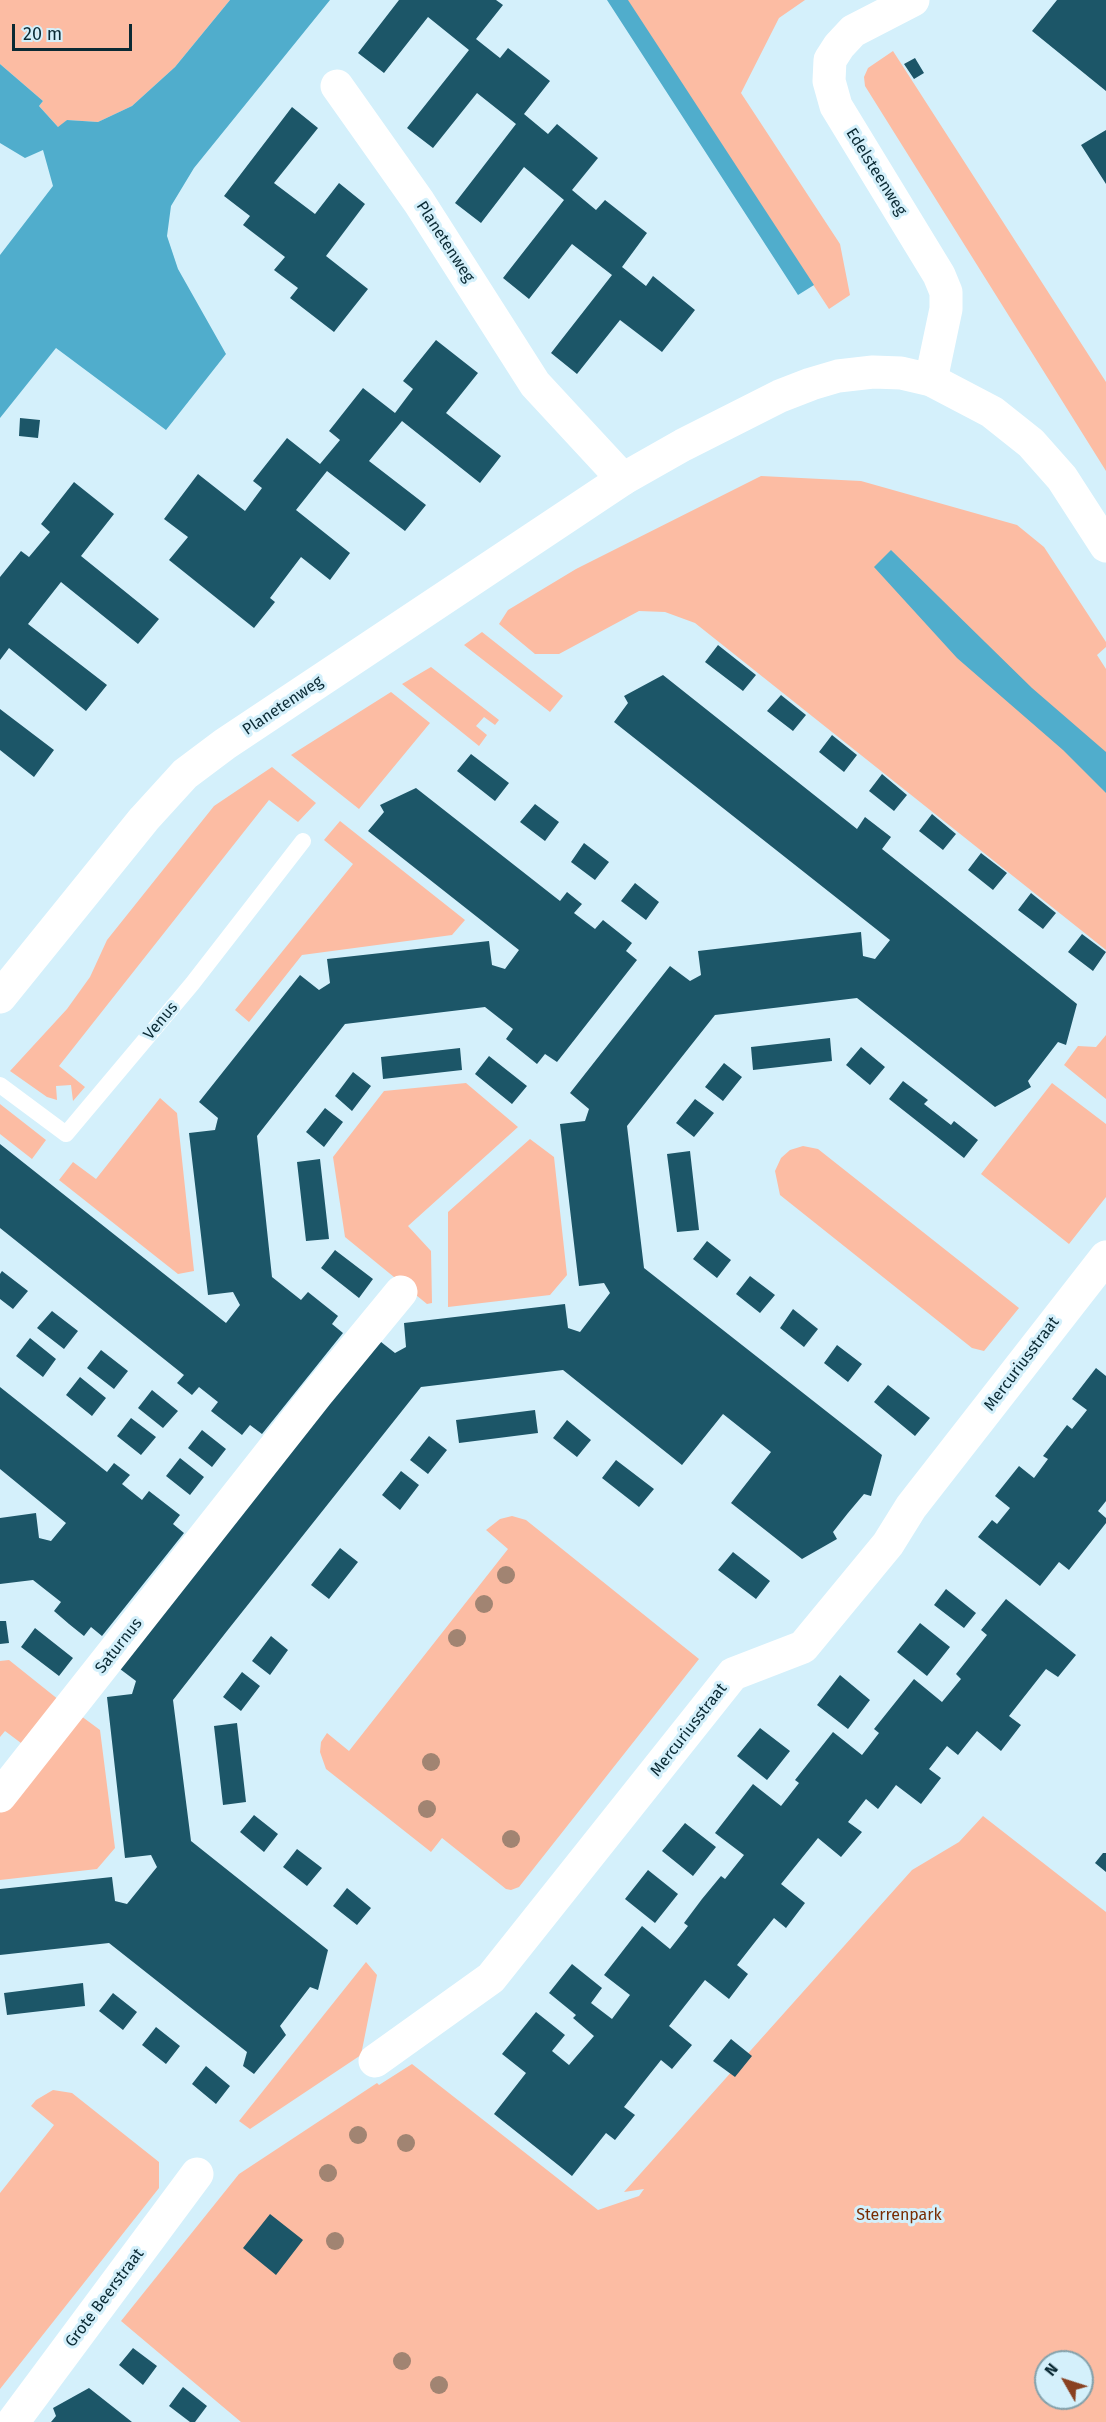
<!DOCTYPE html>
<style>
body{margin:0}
#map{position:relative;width:1106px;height:2422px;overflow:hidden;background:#d4f0fb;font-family:"Fira Sans",sans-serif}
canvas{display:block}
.north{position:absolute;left:1034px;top:2350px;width:60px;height:60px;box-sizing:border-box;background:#d4f0fb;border:2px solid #83a1ab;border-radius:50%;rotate:309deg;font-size:16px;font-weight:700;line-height:24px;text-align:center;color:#0a2a34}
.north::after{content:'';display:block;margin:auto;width:21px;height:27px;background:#894121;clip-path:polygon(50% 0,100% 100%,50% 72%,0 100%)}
.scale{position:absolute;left:12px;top:24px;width:120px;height:27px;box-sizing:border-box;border:3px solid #0a2a34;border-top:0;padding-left:8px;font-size:18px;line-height:21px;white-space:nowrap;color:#0a2a34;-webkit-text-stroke:4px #d4f0fb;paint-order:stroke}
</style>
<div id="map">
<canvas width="1106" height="2422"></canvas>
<div class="north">N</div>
<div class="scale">20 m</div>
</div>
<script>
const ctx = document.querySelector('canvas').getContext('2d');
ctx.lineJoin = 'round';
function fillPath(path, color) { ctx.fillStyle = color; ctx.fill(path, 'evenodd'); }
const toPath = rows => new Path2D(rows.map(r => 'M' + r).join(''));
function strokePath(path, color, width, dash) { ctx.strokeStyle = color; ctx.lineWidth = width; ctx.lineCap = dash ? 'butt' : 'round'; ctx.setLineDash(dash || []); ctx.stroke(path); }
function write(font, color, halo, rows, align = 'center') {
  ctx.font = font + ' "Fira Sans",sans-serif'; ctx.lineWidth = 6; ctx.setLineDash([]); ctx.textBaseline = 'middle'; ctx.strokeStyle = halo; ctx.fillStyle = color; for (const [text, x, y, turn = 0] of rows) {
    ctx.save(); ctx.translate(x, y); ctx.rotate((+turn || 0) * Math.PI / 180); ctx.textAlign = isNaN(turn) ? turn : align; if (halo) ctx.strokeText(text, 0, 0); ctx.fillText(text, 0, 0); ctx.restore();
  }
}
fillPath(toPath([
 [0,0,230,0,175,67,132,106,98,122,67,120,59,128,39,106,43,101,0,64],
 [627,0,805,0,779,18,741,93,840,244,850,295,829,309],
 [893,51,1106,382,1106,471,865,86,864,77,868,68],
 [761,476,861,481,1017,525,1044,547,1106,642,1106,647,1097,655,1106,669,1106,950,695,623,665,612,639,611,559,654,535,654,499,624,508,610,576,569],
 [482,632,563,696,550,712,464,645],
 [431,667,499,720,495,725,484,717,476,726,487,735,479,746,402,684],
 [391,692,430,723,359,809,291,755],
 [272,767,316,803,298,822,269,800,59,1066,85,1087,73,1101,71,1085,56,1086,57,1100,47,1097,10,1071,67,1009,90,977,107,940,214,806],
 [340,821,465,920,452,935,302,955,249,1022,235,1010,353,864,324,840],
 [1106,1035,1106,1099,1064,1065,1078,1046,1096,1047],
 [466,1083,518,1127,408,1226,431,1251,432,1303,427,1304,345,1237,333,1157,384,1091],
 [1052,1083,1106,1124,1106,1197,1069,1244,981,1174],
 [160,1098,177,1113,194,1271,178,1274,59,1180,73,1162,96,1179],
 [0,1104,46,1140,32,1159,0,1134],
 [530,1139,554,1157,567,1275,550,1295,448,1307,448,1212],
 [803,1146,818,1149,1019,1308,984,1351,972,1348,780,1195,775,1171,781,1158,790,1150],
 [512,1516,526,1520,699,1659,519,1887,511,1890,506,1889,442,1838,431,1852,326,1769,320,1752,321,1742,327,1733,349,1751,508,1549,486,1530,500,1519],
 [9,1660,64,1704,29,1749,5,1731,0,1737,0,1661],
 [77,1713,100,1730,115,1848,97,1869,0,1880,0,1812],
 [983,1816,1106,1912,1106,2422,241,2422,121,2321,239,2174,377,2083,379,2085,412,2064,598,2210,639,2196,644,2189,624,2192,912,1870,959,1842],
 [1046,2362,1082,2362,1082,2398,1046,2398],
 [366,1962,377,1975,361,2055,250,2129,239,2121],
 [53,2090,72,2093,159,2162,159,2188,0,2389,0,2193,54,2125,31,2106,36,2100]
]), '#fcbca3');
fillPath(toPath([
 [230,0,330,0,194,168,171,206,167,236,178,269,226,354,166,430,56,348,0,418,0,255,53,186,43,150,25,158,0,143,0,64,43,101,39,106,58,127,67,120,98,122,132,106,175,67],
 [607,0,628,0,814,285,798,295],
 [891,550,1032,688,1106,752,1106,793,1063,750,957,658,874,567]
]), '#50adcc');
fillPath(toPath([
 [399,0,496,0,503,5,476,39,500,58,508,48,550,81,524,114,548,134,557,124,598,158,572,190,596,210,605,200,647,233,622,267,646,286,653,276,695,310,662,352,620,320,577,374,551,353,612,275,572,244,529,299,503,278,564,200,524,167,481,223,455,203,516,124,477,93,433,148,407,128,469,50,428,17,384,73,358,53],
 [1057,0,1106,0,1106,91,1032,31],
 [915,58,924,73,914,79,904,64],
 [292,107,318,128,274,183,315,214,339,183,365,204,326,256,368,289,334,332,290,298,298,288,274,270,285,257,243,225,250,216,224,196],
 [1106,130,1106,184,1081,145],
 [436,340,478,373,446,413,501,456,480,483,402,421,369,461,426,505,405,531,327,471,296,510,350,553,330,580,301,557,270,598,275,602,254,628,169,560,188,537,164,519,198,474,245,511,262,488,253,481,287,438,320,464,340,440,329,431,363,388,395,413,413,389,403,381],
 [20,418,40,420,38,438,19,436],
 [74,482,114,514,81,556,159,619,138,644,61,582,28,624,107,685,86,711,9,648,0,660,0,577,21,551,29,557,50,532,41,524],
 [718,645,756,675,743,691,705,662],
 [663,675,857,829,865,817,891,837,882,849,1077,1004,1066,1045,1058,1042,1028,1081,1031,1087,995,1107,857,998,715,1015,627,1126,644,1268,882,1455,871,1496,864,1494,848,1513,833,1532,837,1539,802,1559,731,1503,771,1452,723,1414,682,1465,563,1370,421,1387,227,1631,173,1700,191,1841,328,1950,318,1990,310,1987,280,2026,286,2035,254,2074,243,2066,247,2052,109,1943,0,1955,0,1889,112,1877,115,1901,127,1904,157,1867,151,1855,125,1858,107,1697,132,1694,136,1681,116,1666,376,1338,395,1353,406,1347,404,1323,565,1304,568,1328,580,1332,610,1293,604,1283,579,1286,560,1124,585,1121,589,1109,570,1093,670,966,690,981,701,975,698,951,861,932,863,956,875,959,890,940,614,722,628,703,624,696],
 [781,695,806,715,793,731,767,711],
 [0,709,54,750,34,777,0,750],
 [832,735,857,755,844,772,819,752],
 [471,754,509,783,495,801,457,771],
 [882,774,907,795,894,811,869,791],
 [416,788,560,901,567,892,582,904,574,913,595,929,603,920,632,943,626,951,637,960,557,1062,545,1054,537,1064,506,1039,513,1029,485,1007,345,1024,257,1136,272,1277,301,1300,308,1292,338,1316,332,1324,343,1333,262,1434,250,1425,242,1435,211,1411,218,1402,199,1387,192,1395,177,1383,184,1375,0,1228,0,1144,226,1323,240,1305,233,1292,208,1295,189,1133,215,1130,218,1118,199,1102,300,975,319,990,330,983,327,959,489,941,492,965,505,969,519,950,368,831,384,812,380,805],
 [535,804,559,822,545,841,520,822],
 [932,814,956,834,943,850,919,831],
 [584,843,609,862,595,880,571,862],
 [981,853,1007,873,993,890,968,870],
 [635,883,659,902,646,920,621,901],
 [1031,893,1056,913,1043,929,1018,910],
 [1082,934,1106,952,1093,971,1068,952],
 [830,1038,832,1061,753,1070,751,1047],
 [861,1047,885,1067,870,1085,846,1065],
 [460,1048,462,1070,383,1079,381,1057],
 [489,1056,527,1086,512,1104,475,1074],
 [724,1063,742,1077,723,1101,705,1087],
 [353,1072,371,1086,352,1111,335,1096],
 [903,1081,928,1100,924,1104,951,1125,954,1121,978,1140,964,1158,889,1099],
 [695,1099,714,1113,694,1137,676,1123],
 [325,1108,343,1122,324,1147,306,1132],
 [690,1151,699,1230,677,1232,667,1154],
 [320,1159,329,1239,306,1241,297,1162],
 [707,1241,731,1260,717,1278,693,1259],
 [335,1250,373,1279,359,1298,321,1268],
 [2,1271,28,1291,13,1309,0,1299,0,1274],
 [750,1276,775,1295,760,1313,736,1294],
 [793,1309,818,1329,804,1347,780,1328],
 [52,1311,78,1331,64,1349,37,1328],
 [30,1338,56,1359,43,1377,16,1356],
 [837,1345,862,1364,848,1382,824,1363],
 [101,1350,128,1371,114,1389,87,1368],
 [1096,1368,1106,1376,1106,1501,1098,1511,1106,1518,1106,1523,1069,1570,1059,1562,1040,1586,978,1537,992,1520,997,1524,1010,1508,995,1496,1019,1466,1034,1478,1048,1459,1043,1456,1067,1425,1072,1429,1087,1410,1072,1399],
 [80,1377,106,1398,92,1416,66,1395],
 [888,1385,930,1418,915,1436,874,1402],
 [0,1387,107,1472,114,1463,130,1475,122,1484,142,1500,149,1491,180,1515,173,1524,184,1533,102,1636,91,1627,84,1636,69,1624,54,1611,61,1602,33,1580,0,1584,0,1518,36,1513,39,1538,51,1541,66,1523,0,1469],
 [152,1390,178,1411,163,1428,138,1408],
 [535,1410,538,1433,459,1443,456,1420],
 [131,1418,156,1437,141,1455,117,1436],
 [567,1420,591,1440,577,1457,553,1438],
 [202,1430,226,1449,212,1467,188,1448],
 [429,1436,447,1450,428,1474,410,1460],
 [180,1458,204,1477,190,1495,166,1476],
 [616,1460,654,1489,639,1507,602,1478],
 [401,1471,419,1485,400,1510,382,1495],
 [340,1548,358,1562,329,1599,311,1585],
 [733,1552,770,1581,756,1599,718,1570],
 [946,1589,976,1613,964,1628,934,1605],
 [1006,1599,1076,1655,1058,1677,1046,1669,1009,1716,1021,1725,1001,1751,977,1731,958,1755,947,1746,929,1769,941,1778,921,1804,896,1785,878,1809,866,1799,848,1822,862,1832,841,1857,818,1838,781,1884,805,1903,786,1928,774,1918,755,1942,737,1965,748,1974,729,1999,705,1980,669,2026,692,2045,672,2069,661,2060,642,2084,624,2107,635,2115,615,2140,606,2133,572,2176,494,2114,526,2073,502,2054,536,2012,565,2035,552,2051,569,2065,594,2036,573,2018,576,2015,549,1993,572,1964,602,1988,591,2003,612,2019,630,1995,604,1975,642,1926,670,1949,688,1926,684,1923,702,1899,721,1876,725,1879,744,1855,715,1833,753,1784,781,1806,799,1783,795,1780,833,1732,862,1755,879,1733,874,1729,914,1679,942,1702,961,1679,956,1674,987,1635,981,1630],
 [0,1621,6,1621,9,1643,0,1644],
 [920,1623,950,1647,927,1676,897,1652],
 [35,1628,73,1658,59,1676,21,1647],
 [271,1636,288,1650,270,1675,252,1661],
 [242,1672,260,1686,241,1711,223,1697],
 [840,1675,870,1700,848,1729,817,1705],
 [237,1723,246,1802,223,1805,214,1726],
 [760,1728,790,1751,767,1780,737,1756],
 [254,1815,278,1834,264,1852,240,1832],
 [685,1823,716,1847,693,1876,662,1851],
 [297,1849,322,1868,307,1886,283,1867],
 [1103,1853,1106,1853,1106,1872,1095,1863],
 [648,1870,678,1894,655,1923,625,1899],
 [347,1888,371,1908,357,1925,333,1906],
 [83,1983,85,2006,7,2015,4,1993],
 [113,1993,137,2012,123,2030,99,2011],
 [156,2027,180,2046,166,2064,142,2045],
 [731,2039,752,2056,735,2077,713,2061],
 [206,2066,230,2086,216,2104,192,2084],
 [270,2214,303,2240,276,2275,243,2248],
 [133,2348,157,2366,143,2385,119,2365],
 [183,2387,207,2406,195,2422,190,2422,169,2406],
 [89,2388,108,2403,132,2422,51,2422,56,2416,53,2408]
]), '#1c5668');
strokePath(toPath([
 [0,1085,66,1134,192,984,303,841]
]), '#fff', 16);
strokePath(toPath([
 [913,0,853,31,839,46,830,60,829,81,836,106,939,275,946,292,946,309,931,380],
 [337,86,419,202,535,384,623,479],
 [0,1796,317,1394,401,1292],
 [375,2061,491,1978,733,1674,803,1647,888,1544,911,1507,1106,1257],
 [13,2422,197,2174]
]), '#fff', 33);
strokePath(toPath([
 [0,997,144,819,185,774,225,744,623,479,683,445,780,396,811,384,838,376,873,372,901,373,931,380,992,412,1031,443,1062,478,1106,546]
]), '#fff', 33);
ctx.fillStyle = '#a18472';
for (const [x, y] of [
 [506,1575],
 [484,1604],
 [457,1638],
 [431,1762],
 [427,1809],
 [511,1839],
 [358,2135],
 [406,2143],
 [328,2173],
 [335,2241],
 [402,2361],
 [439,2385]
]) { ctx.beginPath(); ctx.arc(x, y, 9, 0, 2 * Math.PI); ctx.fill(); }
write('16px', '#0a2a34', '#d4f0fb', [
 ["Edelsteenweg",876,172,58],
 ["Planetenweg",445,242,57],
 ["Planetenweg",283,706,-34],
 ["Venus",161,1021,-50],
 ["Mercuriusstraat",1022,1364,-53],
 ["Saturnus",119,1646,-52],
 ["Mercuriusstraat",689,1730,-52],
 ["Grote Beerstraat",105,2298,-53]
]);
write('16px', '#782c02', '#d4f0fb', [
 ["Sterrenpark",899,2216]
]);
</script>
